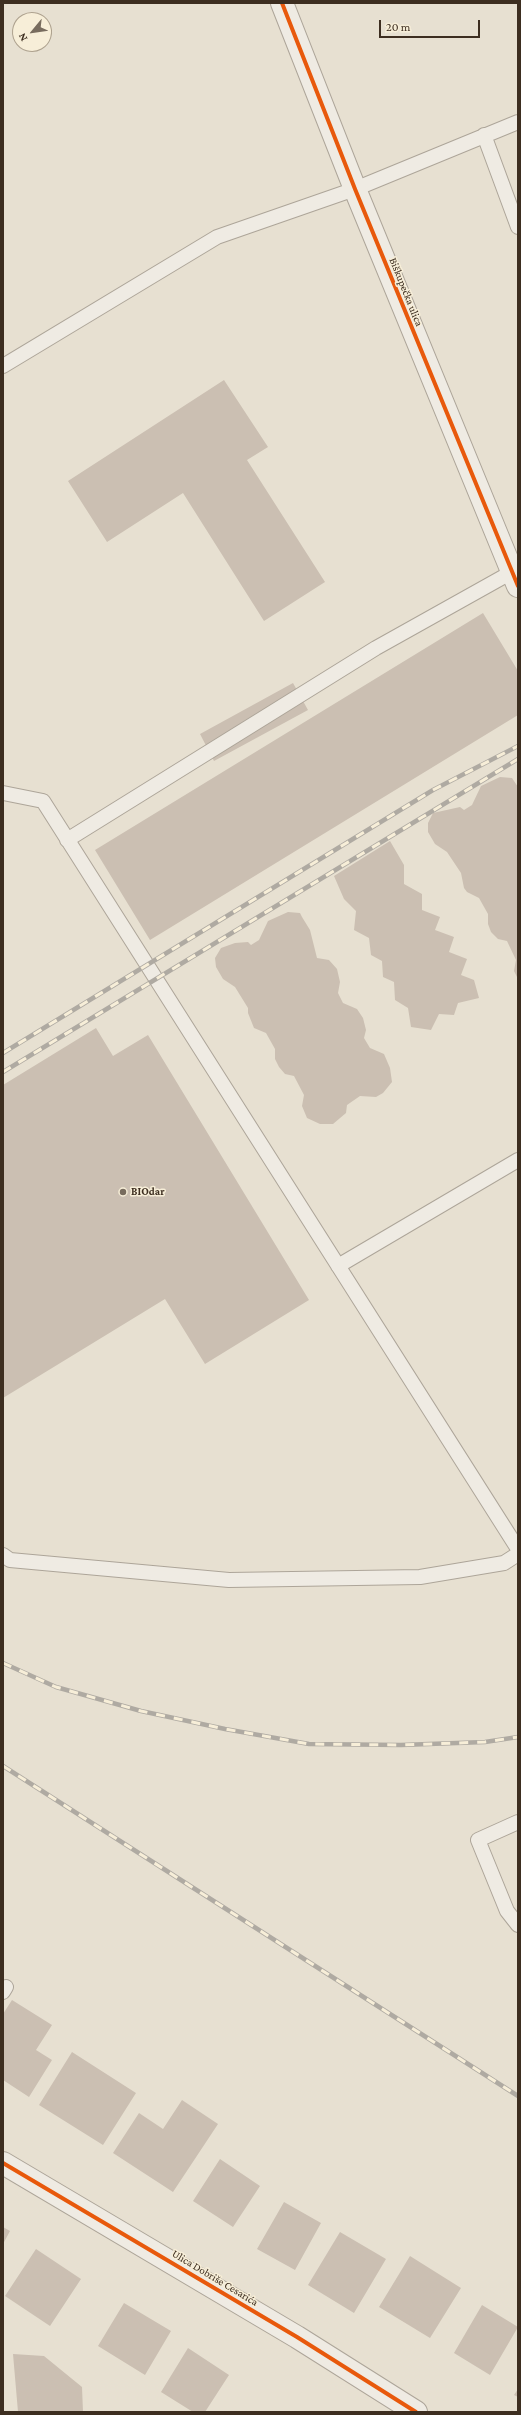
<!DOCTYPE html>
<meta charset="utf-8">
<style>
body{margin:0}
#map{position:relative;width:521px;height:2415px;overflow:hidden;background:#e7e0d1;font-family:"Crimson Pro",serif}
canvas{display:block}
.frame{position:absolute;inset:0;border:4px solid #3d2e20;pointer-events:none}
.north{position:absolute;left:12px;top:12px;width:40px;height:40px;box-sizing:border-box;background:#f7eed8;border:1px solid #ada18e;border-radius:50%;rotate:241deg;font-size:11px;font-weight:700;line-height:16px;text-align:center;color:#3d2e20}
.north::after{content:'';display:block;margin:auto;width:14px;height:18px;background:#786c5e;clip-path:polygon(50% 0,100% 100%,50% 72%,0 100%)}
.scale{position:absolute;left:379px;top:20px;width:101px;height:18px;box-sizing:border-box;border:2px solid #3d2e20;border-top:0;padding-left:5px;font-size:12px;line-height:14px;white-space:nowrap;color:#3d2e20;-webkit-text-stroke:3px #f7eed8;paint-order:stroke}
</style>
<div id="map">
<canvas width="521" height="2415"></canvas>
<div class="frame"></div>
<div class="north">N</div>
<div class="scale">20 m</div>
</div>
<script>
const ctx = document.querySelector('canvas').getContext('2d');
ctx.lineJoin = 'round';
function fillPath(path, color) { ctx.fillStyle = color; ctx.fill(path, 'evenodd'); }
const toPath = rows => new Path2D(rows.map(r => 'M' + r).join(''));
function strokePath(path, color, width, dash) { ctx.strokeStyle = color; ctx.lineWidth = width; ctx.lineCap = dash ? 'butt' : 'round'; ctx.setLineDash(dash || []); ctx.stroke(path); }
function write(font, color, halo, rows, align = 'center') {
  ctx.font = font + ' "Crimson Pro",serif'; ctx.lineWidth = 3; ctx.setLineDash([]); ctx.textBaseline = 'middle'; ctx.strokeStyle = halo; ctx.fillStyle = color; for (const [text, x, y, turn = 0] of rows) {
    ctx.save(); ctx.translate(x, y); ctx.rotate((+turn || 0) * Math.PI / 180); ctx.textAlign = isNaN(turn) ? turn : align; if (halo) ctx.strokeText(text, 0, 0); ctx.fillText(text, 0, 0); ctx.restore();
  }
}
fillPath(toPath([
 [224,380,268,447,247,460,325,582,264,621,183,493,107,542,68,481],
 [483,613,518,671,518,715,150,940,95,850],
 [293,683,308,710,214,761,200,734],
 [500,777,512,778,518,787,518,979,514,971,516,960,507,941,498,939,491,932,488,924,488,914,479,898,467,892,464,888,461,873,447,852,435,844,428,832,428,823,433,813,460,807,464,810,472,805,481,786],
 [390,841,404,865,404,884,422,894,422,910,440,917,435,930,454,937,449,952,467,959,461,975,474,980,479,998,458,1003,454,1015,439,1014,431,1030,411,1027,408,1008,395,1000,394,982,383,977,382,961,371,955,369,938,354,930,356,911,344,899,334,876],
 [288,912,300,913,302,917,310,930,317,958,329,960,337,969,340,982,338,993,343,1003,357,1009,363,1018,366,1030,364,1038,370,1048,384,1054,390,1068,392,1082,383,1093,376,1097,360,1096,347,1105,346,1113,333,1124,320,1124,307,1118,302,1106,304,1095,294,1076,285,1074,279,1067,275,1059,275,1049,266,1033,254,1028,248,1013,248,1008,235,987,223,979,216,967,215,958,221,948,235,943,248,942,251,945,259,940,268,921],
 [96,1028,113,1056,148,1035,309,1300,205,1364,165,1299,3,1398,3,1085],
 [12,2000,52,2025,36,2050,52,2060,29,2097,3,2080,3,2014],
 [72,2052,136,2093,103,2145,39,2105],
 [182,2100,218,2124,173,2192,113,2153,139,2113,163,2129],
 [220,2159,260,2186,233,2227,193,2201],
 [284,2202,321,2223,295,2270,257,2249],
 [3,2227,10,2231,3,2244],
 [340,2232,386,2259,354,2313,308,2285],
 [36,2249,81,2279,50,2326,5,2296],
 [410,2256,461,2288,430,2338,379,2307],
 [124,2303,171,2331,145,2375,98,2346],
 [482,2305,518,2327,490,2375,454,2353],
 [188,2348,229,2375,205,2412,193,2412,161,2392],
 [13,2354,44,2356,82,2387,83,2412,18,2412],
 [518,2389,518,2397,514,2395]
]), '#cbbfb2');
const service = toPath([
 [484,135,518,227],
 [3,366,217,237,355,189,518,122],
 [3,793,43,801,518,1549],
 [67,840,376,648,512,572],
 [338,1266,518,1160],
 [3,1555,10,1560,229,1580,420,1577,504,1563,518,1554],
 [518,1822,478,1840,507,1911,518,1925],
 [3,1992,6,1987]
]);
const minor = toPath([
 [282,3,355,189,518,586],
 [3,2163,297,2337,416,2412]
]);
strokePath(service, '#ada599', 16);
strokePath(minor, '#ada599', 24);
strokePath(service, '#efebe3', 14);
strokePath(minor, '#efebe3', 22);
const rail = toPath([
 [3,1053,433,790,518,746],
 [3,1072,518,759],
 [3,1663,56,1687,141,1711,225,1729,309,1744,401,1745,485,1742,518,1737],
 [3,1766,518,2096]
]);
strokePath(rail, '#afaaa2', 4.5);
strokePath(rail, '#f7eed8', 3, [9]);
strokePath(toPath([
 [282,3,355,189,518,586],
 [3,2163,297,2337,416,2412]
]), '#e8590c', 4);
for (const [x, y, r, color] of [
 [123,1192,4,"#786c5e"]
]) { const dot = new Path2D(); dot.arc(x, y, r, 0, 2 * Math.PI); ctx.fillStyle = color; ctx.fill(dot); strokePath(dot, '#f7eed8', 1.5); }
write('11px', '#3d2e20', '#f7eed8', [
 ["Biškupečka ulica",406,292,68],
 ["Ulica Dobriše Cesarića",215,2278,31]
]);
write('bold 11px', '#3d2e20', '#f7eed8', [
 ["BIOdar",131,1192]
], 'left');
</script>
